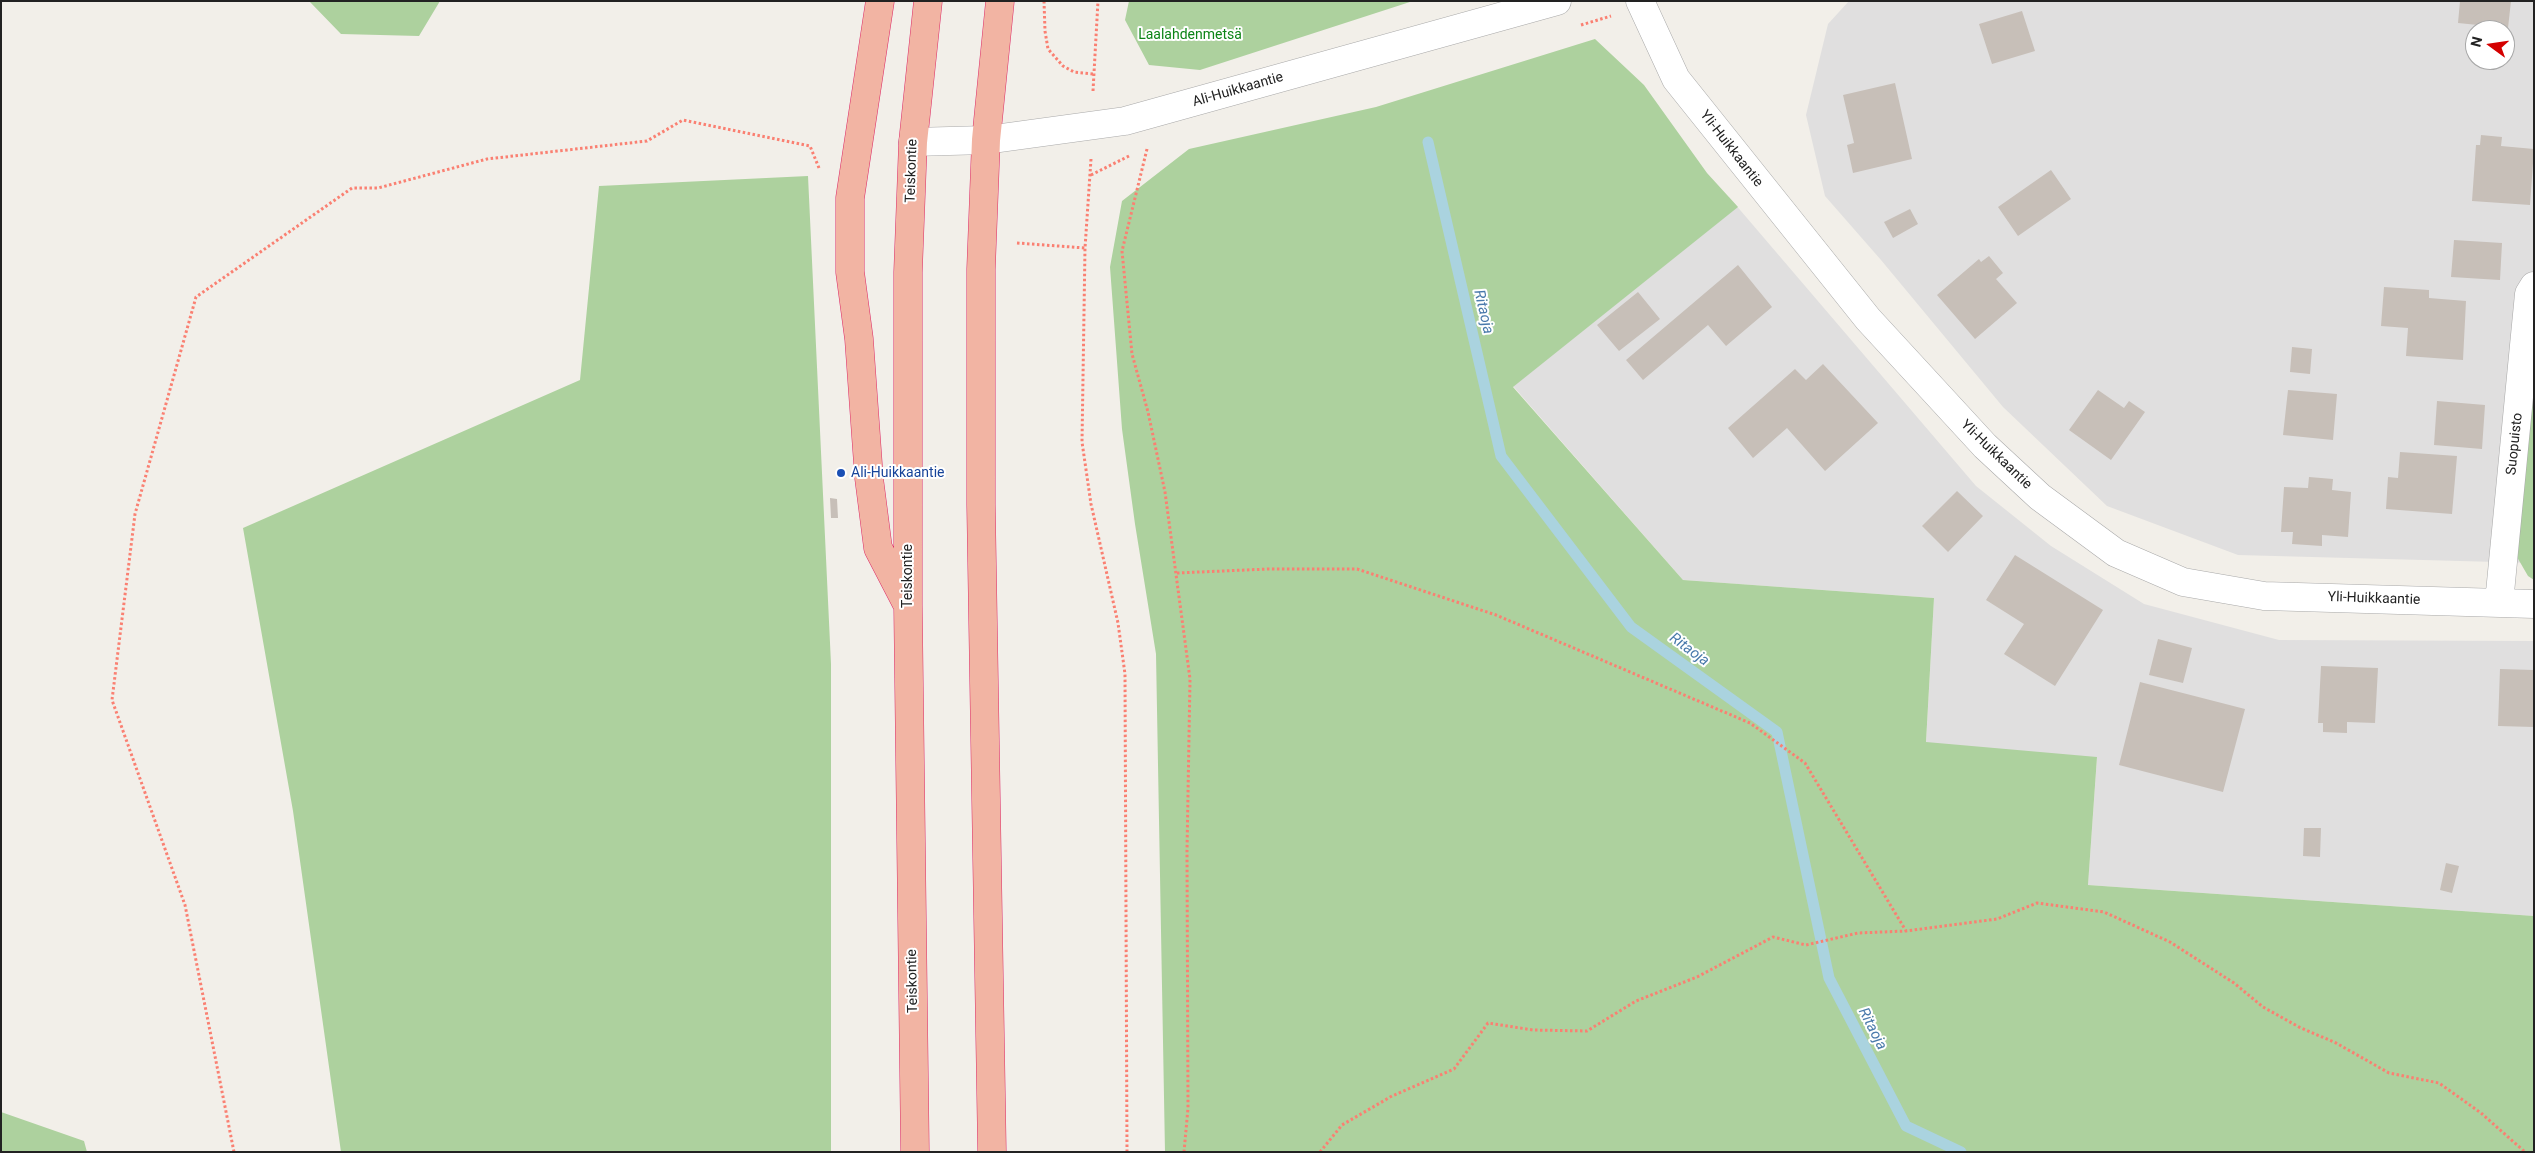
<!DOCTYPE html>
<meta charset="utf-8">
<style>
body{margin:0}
#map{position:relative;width:2535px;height:1153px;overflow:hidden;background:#f2efe9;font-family:Roboto,sans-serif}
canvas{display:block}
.frame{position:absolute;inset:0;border:2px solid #222;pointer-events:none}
.north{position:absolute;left:2465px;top:20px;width:50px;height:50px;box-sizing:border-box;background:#fff;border:1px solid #a7a7a7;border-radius:50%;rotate:284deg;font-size:14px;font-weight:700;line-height:20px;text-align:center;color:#222}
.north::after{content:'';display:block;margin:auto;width:18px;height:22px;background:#d40000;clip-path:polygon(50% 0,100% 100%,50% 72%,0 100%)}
</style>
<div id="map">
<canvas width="2535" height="1153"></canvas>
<div class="frame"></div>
<div class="north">N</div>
</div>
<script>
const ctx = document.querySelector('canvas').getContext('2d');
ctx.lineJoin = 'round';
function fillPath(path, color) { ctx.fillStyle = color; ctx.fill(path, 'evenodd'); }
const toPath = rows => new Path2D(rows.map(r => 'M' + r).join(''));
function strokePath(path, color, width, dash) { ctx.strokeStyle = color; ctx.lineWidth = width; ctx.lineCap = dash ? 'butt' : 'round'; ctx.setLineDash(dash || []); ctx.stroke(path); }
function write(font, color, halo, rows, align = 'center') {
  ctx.font = font + ' Roboto,sans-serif'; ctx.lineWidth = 4; ctx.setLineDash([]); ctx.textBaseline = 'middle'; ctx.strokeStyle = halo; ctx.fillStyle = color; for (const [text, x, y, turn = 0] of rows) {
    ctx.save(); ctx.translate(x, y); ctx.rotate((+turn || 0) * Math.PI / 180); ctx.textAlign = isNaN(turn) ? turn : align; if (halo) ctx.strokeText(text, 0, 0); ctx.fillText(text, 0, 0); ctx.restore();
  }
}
fillPath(toPath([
 [1849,1,2534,1,2534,563,2238,555,2107,506,2003,407,1881,260,1825,196,1806,115,1828,24],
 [2475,30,2505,30,2505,60,2475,60],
 [1729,197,1976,486,2051,546,2144,604,2279,640,2534,641,2534,916,2088,885,2097,758,1926,743,1934,598,1683,580,1513,386]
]), '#e0dfdf');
fillPath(toPath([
 [309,1,440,1,419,36,341,34],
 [1129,1,1413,1,1200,70,1149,65,1125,20],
 [1595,39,1644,85,1707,173,1738,207,1513,387,1683,580,1934,598,1926,742,2097,757,2088,885,2534,916,2534,1152,1165,1152,1156,654,1135,524,1122,429,1110,267,1122,201,1189,149,1376,107],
 [808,176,831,664,831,1152,341,1152,293,811,243,528,580,380,599,186],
 [2534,385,2534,580,2528,576,2517,557],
 [1,1112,84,1141,87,1152,1,1152]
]), '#add19e');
strokePath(toPath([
 [1428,142,1501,456,1631,627,1777,732,1829,978,1906,1126,1961,1152]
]), '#aad3df', 11);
fillPath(toPath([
 [2460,1,2511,1,2508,28,2458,23],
 [2022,11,2035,51,1992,64,1979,24],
 [1895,83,1912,159,1853,173,1847,145,1854,143,1843,95],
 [2481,135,2502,137,2501,146,2534,149,2530,205,2472,201,2476,145,2480,145],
 [2051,170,2071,199,2018,236,1998,207],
 [1910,209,1918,224,1893,238,1884,222],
 [2454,240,2502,243,2500,280,2451,277],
 [1989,256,2003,273,1996,279,2017,303,1975,339,1937,295,1979,259,1981,262],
 [1738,265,1772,307,1726,346,1708,325,1643,380,1626,360],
 [2384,287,2429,290,2429,298,2466,301,2463,360,2406,356,2408,328,2381,326],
 [1638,292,1660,319,1619,351,1597,325],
 [2292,347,2312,349,2310,374,2290,372],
 [1823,364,1878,423,1825,471,1787,428,1753,458,1728,428,1795,369,1806,380],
 [2098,390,2124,408,2129,401,2145,412,2111,460,2069,430],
 [2288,390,2337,394,2333,440,2283,435],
 [2437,401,2485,405,2482,449,2434,445],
 [2400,452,2457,456,2452,514,2386,509,2388,477,2398,478],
 [2309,477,2333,479,2332,490,2351,492,2348,537,2322,535,2322,546,2292,544,2293,532,2281,532,2284,487,2308,488],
 [1957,491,1983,516,1948,552,1922,526],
 [830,498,837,499,838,518,831,518],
 [2015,555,2103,610,2055,686,2004,654,2024,624,1986,600],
 [2158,639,2192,648,2183,683,2149,675],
 [2321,666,2378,668,2375,723,2347,722,2347,733,2323,732,2323,723,2318,723],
 [2500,669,2534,670,2534,727,2498,726],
 [2140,682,2245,709,2223,792,2119,765],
 [2304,828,2321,828,2320,857,2303,856],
 [2446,863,2459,866,2452,893,2440,890]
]), '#c7bfb8');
const minor = toPath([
 [1640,1,1676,79,1868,319,1985,446,2040,497,2116,553,2183,582,2264,596,2534,604],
 [2499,603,2529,294,2534,286]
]);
const tertiary = toPath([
 [913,142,986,140,1125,121,1557,1]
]);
const trunk = toPath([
 [880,1,850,198,850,272,859,339,869,478,878,548,906,602],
 [915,1152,908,606,908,272,913,142,928,1],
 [992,1152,981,505,981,269,986,140,1000,1]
]);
strokePath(minor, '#a9a9a9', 29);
strokePath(tertiary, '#a9a9a9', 29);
strokePath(trunk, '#dc2a67', 29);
strokePath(toPath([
 [1044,1,1045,31,1048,49,1063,66,1074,72,1094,74],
 [1581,25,1611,16],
 [1093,91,1098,1],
 [1147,149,1122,251,1132,354,1148,412,1165,492,1190,679,1187,851,1188,1108,1184,1152],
 [1091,159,1085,248,1082,442,1091,504,1118,623,1125,674,1127,1152],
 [1091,175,1129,156],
 [1017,243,1085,248],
 [1177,573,1268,569,1357,569,1496,615,1750,723,1805,763,1906,931],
 [234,1152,185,905,112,700,135,514,196,297,352,188,378,188,487,159,647,141,683,120,810,146,819,168],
 [1320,1152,1342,1125,1392,1096,1454,1069,1488,1023,1533,1030,1587,1031,1636,1001,1697,977,1773,937,1806,945,1858,933,1906,931,1997,919,2037,903,2104,912,2170,942,2234,983,2263,1007,2299,1027,2336,1043,2389,1073,2439,1083,2481,1113,2525,1152]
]), '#fa8072', 3, [2.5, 2.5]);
strokePath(minor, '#fff', 28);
strokePath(tertiary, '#fff', 28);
strokePath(trunk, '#f2b4a3', 28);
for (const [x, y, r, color] of [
 [841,473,5,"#1a4fb4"]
]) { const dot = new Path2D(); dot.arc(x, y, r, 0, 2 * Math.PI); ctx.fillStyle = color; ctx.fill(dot); strokePath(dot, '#fff', 2); }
write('14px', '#0c8416', '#fff', [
 ["Laalahdenmetsä",1190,35]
]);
write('14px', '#222', '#fff', [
 ["Ali-Huikkaantie",1238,90,-16],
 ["Yli-Huikkaantie",1731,149,52],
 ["Teiskontie",912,171,-88],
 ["Suopuisto",2515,444,-84],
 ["Yli-Huikkaantie",1996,455,44],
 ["Teiskontie",908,576,-90],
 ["Yli-Huikkaantie",2374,599,2],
 ["Teiskontie",913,981,-91]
]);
write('14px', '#164399', '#fff', [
 ["Ali-Huikkaantie",851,473]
], 'left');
write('italic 15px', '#4a7aab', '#fff', [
 ["Ritaoja",1483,312,77],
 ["Ritaoja",1689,650,36],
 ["Ritaoja",1872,1029,63]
]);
</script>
